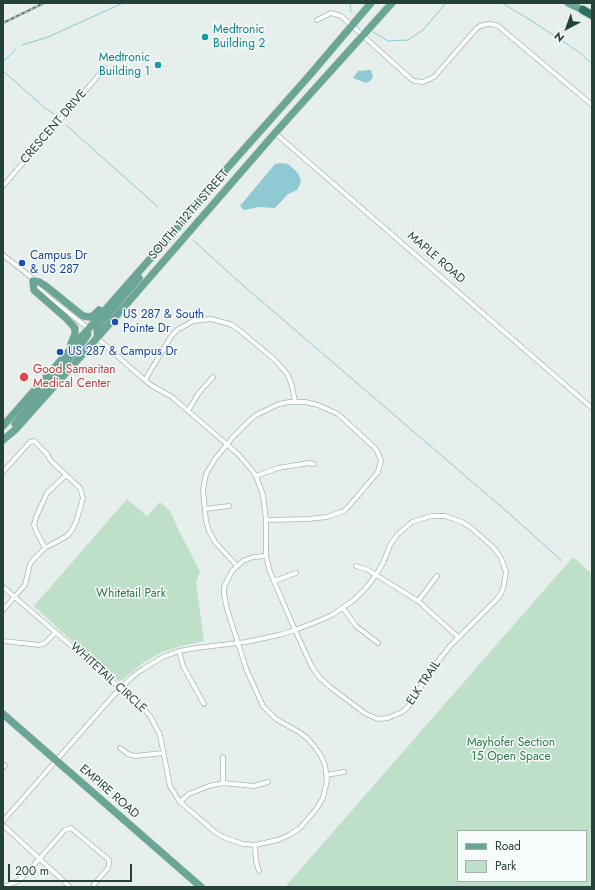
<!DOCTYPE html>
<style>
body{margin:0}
#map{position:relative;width:595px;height:890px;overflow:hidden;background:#e6efeb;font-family:Jost,sans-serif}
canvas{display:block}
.frame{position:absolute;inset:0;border:4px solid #24423a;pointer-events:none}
.legend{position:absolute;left:457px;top:830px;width:130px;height:52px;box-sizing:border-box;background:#f7fbf9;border:1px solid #a3b1ad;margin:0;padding:5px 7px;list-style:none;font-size:12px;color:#24423a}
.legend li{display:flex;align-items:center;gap:8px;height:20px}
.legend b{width:20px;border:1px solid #a3b1ad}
.north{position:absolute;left:547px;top:8px;width:40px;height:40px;-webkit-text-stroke:3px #f7fbf9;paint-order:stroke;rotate:221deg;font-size:11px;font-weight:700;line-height:16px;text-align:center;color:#24423a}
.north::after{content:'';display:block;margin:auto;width:14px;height:18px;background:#24423a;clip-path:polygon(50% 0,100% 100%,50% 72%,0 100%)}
.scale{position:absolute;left:8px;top:864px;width:124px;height:18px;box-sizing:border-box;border:2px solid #24423a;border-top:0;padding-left:5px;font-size:12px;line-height:14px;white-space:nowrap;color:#24423a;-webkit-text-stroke:3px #f7fbf9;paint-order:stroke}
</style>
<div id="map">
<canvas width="595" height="890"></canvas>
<div class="frame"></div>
<ul class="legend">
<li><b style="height:5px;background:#6aa596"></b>Road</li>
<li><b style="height:11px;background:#bfe0c8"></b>Park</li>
</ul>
<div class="north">N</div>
<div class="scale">200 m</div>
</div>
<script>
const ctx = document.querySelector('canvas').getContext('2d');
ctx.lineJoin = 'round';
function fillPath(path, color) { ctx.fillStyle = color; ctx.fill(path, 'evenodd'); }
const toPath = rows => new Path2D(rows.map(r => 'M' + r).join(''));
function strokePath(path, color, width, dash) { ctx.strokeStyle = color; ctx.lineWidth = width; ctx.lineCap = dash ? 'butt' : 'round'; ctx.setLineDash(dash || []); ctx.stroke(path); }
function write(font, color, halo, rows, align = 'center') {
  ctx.font = font + ' Jost,sans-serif'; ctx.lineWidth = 3; ctx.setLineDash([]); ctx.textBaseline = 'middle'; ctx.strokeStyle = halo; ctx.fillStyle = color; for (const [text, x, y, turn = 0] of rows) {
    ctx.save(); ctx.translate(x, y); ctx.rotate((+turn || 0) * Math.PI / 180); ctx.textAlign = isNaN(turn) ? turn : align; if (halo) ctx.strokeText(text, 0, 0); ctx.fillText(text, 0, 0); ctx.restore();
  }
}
fillPath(toPath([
 [127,499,147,516,160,502,171,512,177,527,200,571,196,582,204,641,181,646,162,652,143,663,122,680,119,681,75,644,34,606],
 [573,557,592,574,592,887,285,887],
 [458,831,586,831,586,881,458,881]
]), '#bfe0c8');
fillPath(toPath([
 [371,70,373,77,370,81,366,83,353,78,358,71],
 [281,163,288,164,295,170,299,175,301,182,297,190,288,194,275,208,259,207,244,210,240,206,275,164]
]), '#8ec9d4');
strokePath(toPath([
 [350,3,351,12],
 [502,3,532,21,579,52,592,64],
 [373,32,388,41,408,40,423,30,446,3],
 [22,45,48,37,123,3],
 [3,62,16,49],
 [3,71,45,108,54,114],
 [66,125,158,207],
 [193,240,238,281,512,516,562,561]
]), '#8ec9d4', 1);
const street = toPath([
 [317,20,331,13,341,16,410,78,414,81,423,82,434,77,476,29,480,26,488,24,497,25,592,105],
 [275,133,592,408],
 [3,186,105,68],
 [3,255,31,277,36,286,47,296,88,328,97,338,140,376,151,385,172,397,238,454,251,469,256,476,263,495,266,520,266,556,270,572,295,630,312,667,320,678,330,687,366,714,378,719,388,718,402,712,408,707,432,669,450,646,499,597,503,589,506,572,501,558,494,548,470,527,462,522,445,516,431,516,412,522,397,535,390,545,384,561,376,575,366,588,354,600,332,615,316,622,295,630,279,635,246,642,196,648,179,651,163,657,143,669,132,677,113,696,3,821],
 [145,380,170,338,177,330,193,321,211,319,230,324,238,329,275,360,288,375,292,386,295,402],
 [188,411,198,394,213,377],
 [3,472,30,442,34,441,47,454,51,461,80,488,83,498,76,522,72,530,67,536,45,548,34,559,30,564,25,585,3,610],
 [256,476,278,468,309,463,314,464],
 [205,509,229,506],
 [45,548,37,533,34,525,36,517,47,493,66,475],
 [237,566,215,542,209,531,206,521,203,490,206,474,215,459,233,437,250,420,256,415,279,404,289,402,305,402,318,405,338,414,376,449,381,460,378,472,349,506,344,511,327,517,308,519,266,520],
 [356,566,368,570,418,601,458,637],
 [274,581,296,573],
 [3,587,112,681,142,707,150,716,160,735,170,786,180,802,215,832,223,837,243,844,255,845,278,840,289,835,300,828,317,808,323,798,327,780,325,765,321,756,315,747,307,738,299,732,276,719,263,706,247,671,227,609,224,594,224,587,232,571,243,561,253,557,266,556],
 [418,601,437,576],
 [343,608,356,626,378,643],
 [3,641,39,645,45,643,56,632],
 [179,651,183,666,204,704],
 [120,748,128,754,135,756,163,753],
 [3,768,5,765],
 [326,775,344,772],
 [223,783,223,757],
 [180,802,189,794,209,786,223,783,254,786,268,782],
 [3,825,70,887],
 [255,845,256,861,259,871],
 [3,887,16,882,23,877,65,830,71,828,109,860,109,864,108,868,92,887]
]);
const primary = toPath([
 [568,3,583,10],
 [97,338,97,327,139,278],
 [71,344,75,334,75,328,66,318,34,290,33,281,39,282,47,287,83,316,90,317,94,315,99,310],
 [15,424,84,340,88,334,88,330],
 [3,426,172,234,222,174,309,76,371,3],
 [3,440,16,429,97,338,275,133,392,3],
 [3,714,201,887]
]);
const highway = toPath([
 [583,10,592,15]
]);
strokePath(street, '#a8b8b2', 5.5);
strokePath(primary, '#c2cac8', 8);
strokePath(highway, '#c2cac8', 10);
strokePath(street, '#fff', 4);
strokePath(primary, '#6aa596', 7);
strokePath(highway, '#2f6f62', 8);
const rail = toPath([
 [3,23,44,3]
]);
strokePath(rail, '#5f7d75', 2.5);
strokePath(rail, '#f7fbf9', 1, [3]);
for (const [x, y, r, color] of [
 [205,37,4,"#0f9aa8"],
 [158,65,4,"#0f9aa8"],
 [22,263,4,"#1a4fb4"],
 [115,322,4,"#1a4fb4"],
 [60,352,4,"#1a4fb4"],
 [24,377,5,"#e0444e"]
]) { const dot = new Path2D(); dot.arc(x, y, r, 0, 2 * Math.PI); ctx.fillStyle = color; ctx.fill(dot); strokePath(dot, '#f7fbf9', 1.5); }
write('12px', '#0d838f', '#f7fbf9', [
 ["Medtronic",213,30],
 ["Building 2",213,44],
 ["Medtronic",150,58,"right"],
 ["Building 1",150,72,"right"]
], 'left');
write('12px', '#24423a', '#f7fbf9', [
 ["CRESCENT DRIVE",54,127,-49],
 ["SOUTH 112TH STREET",189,215,-49],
 ["MAPLE ROAD",436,258,41],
 ["WHITETAIL CIRCLE",108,678,42],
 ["ELK TRAIL",424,683,-56],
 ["EMPIRE ROAD",109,792,41]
]);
write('12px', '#164399', '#f7fbf9', [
 ["Campus Dr",30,256],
 ["& US 287",30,270],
 ["US 287 & South",123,315],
 ["Pointe Dr",123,329],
 ["US 287 & Campus Dr",68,352]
], 'left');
write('12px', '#be3a42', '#f7fbf9', [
 ["Good Samaritan",33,370],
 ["Medical Center",33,384]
], 'left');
write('12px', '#2d7a4b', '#f7fbf9', [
 ["Whitetail Park",131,594],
 ["Mayhofer Section",511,743],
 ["15 Open Space",511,757]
]);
</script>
